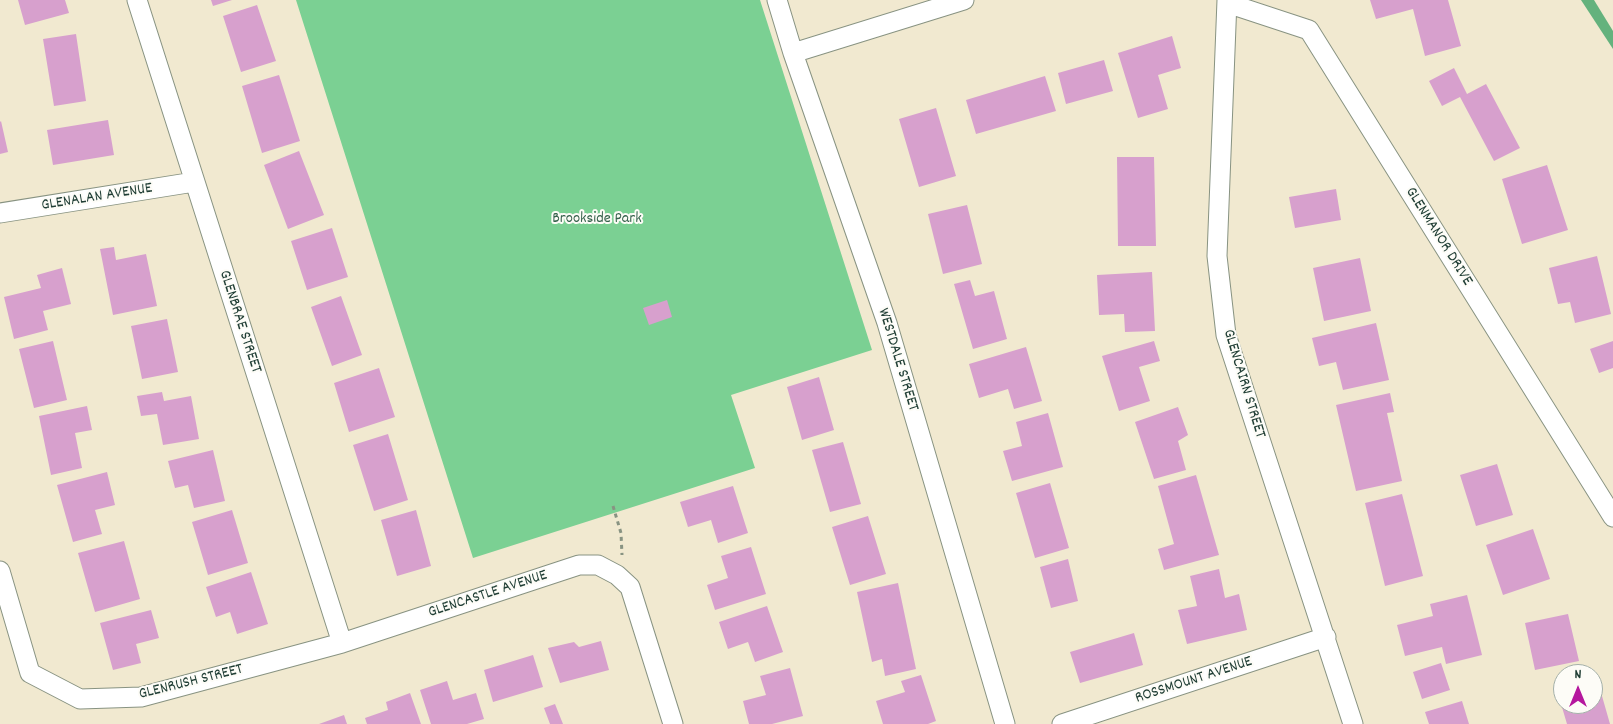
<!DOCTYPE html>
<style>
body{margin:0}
#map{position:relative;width:1613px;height:724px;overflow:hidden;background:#f1e9d0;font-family:Dekko,sans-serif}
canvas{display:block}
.north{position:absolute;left:1553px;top:664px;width:50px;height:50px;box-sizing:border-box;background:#fdfcf7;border:1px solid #a4b0a9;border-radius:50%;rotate:0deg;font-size:14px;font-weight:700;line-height:20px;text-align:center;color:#1f3d34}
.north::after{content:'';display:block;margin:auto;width:18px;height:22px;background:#b5179e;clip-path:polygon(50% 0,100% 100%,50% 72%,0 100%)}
</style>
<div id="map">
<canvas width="1613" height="724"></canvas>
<div class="north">N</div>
</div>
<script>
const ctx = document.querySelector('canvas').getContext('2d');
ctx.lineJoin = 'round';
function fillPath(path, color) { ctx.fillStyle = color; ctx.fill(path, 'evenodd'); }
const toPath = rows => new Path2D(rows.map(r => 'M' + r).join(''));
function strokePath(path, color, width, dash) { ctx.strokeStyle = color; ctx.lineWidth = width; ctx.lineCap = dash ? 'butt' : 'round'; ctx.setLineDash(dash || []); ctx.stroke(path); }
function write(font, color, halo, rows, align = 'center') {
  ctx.font = font + ' Dekko,sans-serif'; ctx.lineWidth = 4; ctx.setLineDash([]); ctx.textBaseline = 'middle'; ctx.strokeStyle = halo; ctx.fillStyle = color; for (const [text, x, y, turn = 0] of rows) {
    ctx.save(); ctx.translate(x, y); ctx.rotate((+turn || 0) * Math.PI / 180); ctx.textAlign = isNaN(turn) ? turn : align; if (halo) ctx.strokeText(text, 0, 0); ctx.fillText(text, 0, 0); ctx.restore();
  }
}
fillPath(toPath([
 [296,0,760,0,872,350,731,395,755,468,473,558]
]), '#7bd093');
fillPath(toPath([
 [1581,0,1594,0,1613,31,1613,49]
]), '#64b27d');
fillPath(toPath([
 [18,0,65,0,69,13,25,25],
 [211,0,232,0,213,6],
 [1370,0,1448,0,1461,46,1425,56,1413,9,1376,19],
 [257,5,276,61,241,72,223,16],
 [76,34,86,101,54,106,43,39],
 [1172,36,1181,68,1158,75,1168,109,1138,118,1118,53],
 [1104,60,1113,91,1066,104,1058,73],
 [1454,68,1467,94,1486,84,1520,148,1494,161,1460,97,1442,106,1429,81],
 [279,75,300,141,262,153,242,86],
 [1045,76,1056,111,976,134,966,100],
 [936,108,956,176,919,187,899,119],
 [108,120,114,155,53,165,47,130],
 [1,121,8,152,0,154,0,122],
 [299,151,324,215,288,229,264,165],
 [1117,157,1154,157,1156,246,1118,246],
 [1547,165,1568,230,1522,244,1502,179],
 [1336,189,1341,220,1295,228,1289,197],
 [967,205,982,264,943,274,928,214],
 [332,228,348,277,307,290,291,241],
 [114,247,116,260,146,254,157,306,113,315,100,249],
 [1597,256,1611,314,1575,323,1570,302,1558,304,1549,268],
 [1360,258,1371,311,1324,321,1313,268],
 [62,268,71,304,43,311,48,330,14,339,4,297,41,288,37,275],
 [1152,272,1155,331,1125,332,1124,314,1099,315,1097,275],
 [970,280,975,296,994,291,1007,339,973,349,954,284],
 [341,296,362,355,332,366,311,307],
 [667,300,672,317,649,325,643,308],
 [167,319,178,372,142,379,131,326],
 [1376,323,1389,380,1343,390,1336,362,1319,366,1312,338],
 [53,341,67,400,34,408,19,349],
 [1154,341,1160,361,1139,367,1150,401,1119,411,1102,356],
 [1613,341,1613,368,1599,373,1590,349],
 [1026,347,1042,401,1014,409,1008,389,979,398,969,364],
 [379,368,395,417,349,432,334,383],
 [819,377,834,430,802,440,787,387],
 [162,392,164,401,191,396,199,439,163,445,157,414,141,416,137,396],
 [1390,393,1394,412,1387,413,1402,481,1356,491,1336,405],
 [87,406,92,430,75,433,82,468,51,475,39,416],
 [1178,407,1188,435,1178,441,1186,470,1154,479,1135,422],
 [1048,413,1063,467,1012,481,1003,451,1022,446,1016,422],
 [388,434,408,500,374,511,353,445],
 [843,442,861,504,830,512,812,450],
 [213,450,225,501,194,508,188,485,175,488,168,461],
 [1497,464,1513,515,1476,526,1460,475],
 [107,472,115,505,95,510,102,534,73,542,57,485],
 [1196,475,1219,555,1164,570,1158,549,1174,544,1158,486],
 [1050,483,1069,548,1035,558,1016,493],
 [733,486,748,533,718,543,711,520,688,527,680,502],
 [1402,494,1423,576,1385,586,1365,503],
 [232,510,248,563,208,575,192,522],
 [416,510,431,566,397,576,381,520],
 [868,516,886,574,850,585,832,527],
 [1533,529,1550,579,1503,595,1486,545],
 [124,541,140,599,95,612,78,553],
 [751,547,766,594,715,610,707,585,728,578,721,556],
 [1068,559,1078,601,1051,608,1040,567],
 [1219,569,1225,598,1239,594,1247,630,1187,644,1178,610,1197,606,1190,576],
 [251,572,268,624,237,634,230,612,216,617,206,587],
 [898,583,916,669,885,676,882,659,872,662,857,592],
 [1467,595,1482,655,1446,664,1442,647,1405,656,1397,625,1433,616,1430,604],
 [767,606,783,652,755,662,748,642,728,649,719,622],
 [151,610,159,638,136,644,141,663,113,670,100,623],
 [1568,614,1579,661,1535,670,1525,623],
 [1134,633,1143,665,1080,683,1070,652],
 [601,641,609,670,560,683,548,648,574,642,579,647],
 [533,655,543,687,493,702,484,670],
 [1441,663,1450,690,1422,699,1413,672],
 [790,668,803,716,772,724,749,724,743,701,766,695,760,676],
 [921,675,936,721,928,724,883,724,876,701,905,692,901,681],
 [1596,675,1610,724,1567,724,1556,687,1563,685,1563,704,1593,704,1593,676],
 [447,681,453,700,476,693,484,719,467,724,431,724,420,690],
 [410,693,421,724,367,724,365,718,388,710,386,702],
 [1462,701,1469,724,1429,724,1425,712],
 [555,704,563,724,550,724,544,708],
 [344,715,347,724,319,724]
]), '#d7a0cd');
const minor = toPath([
 [137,0,342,643],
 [777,0,793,53,887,323,1005,724],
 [1227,0,1217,256,1226,335,1353,724],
 [1227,3,1309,30,1613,517],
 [793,53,964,0],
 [0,213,194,182],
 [0,571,30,673,80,699,141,697,342,643,579,565,598,565,617,575,630,587,673,724],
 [1062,724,1326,637]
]);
strokePath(minor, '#889382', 21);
strokePath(toPath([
 [613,506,621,533,622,555]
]), '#889382', 3, [4, 4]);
strokePath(minor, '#fff', 19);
write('16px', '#1f3d34', '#fdfcf7', [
 ["GLENALAN AVENUE",97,198,-9],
 ["GLENMANOR DRIVE",1438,237,58],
 ["GLENBRAE STREET",239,322,72],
 ["WESTDALE STREET",897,360,73],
 ["GLENCAIRN STREET",1243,384,73],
 ["GLENCASTLE AVENUE",488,595,-18],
 ["ROSSMOUNT AVENUE",1194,681,-18],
 ["GLENRUSH STREET",191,683,-14]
]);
write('16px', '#36624c', '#fdfcf7', [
 ["Brookside Park",597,220]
]);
</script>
